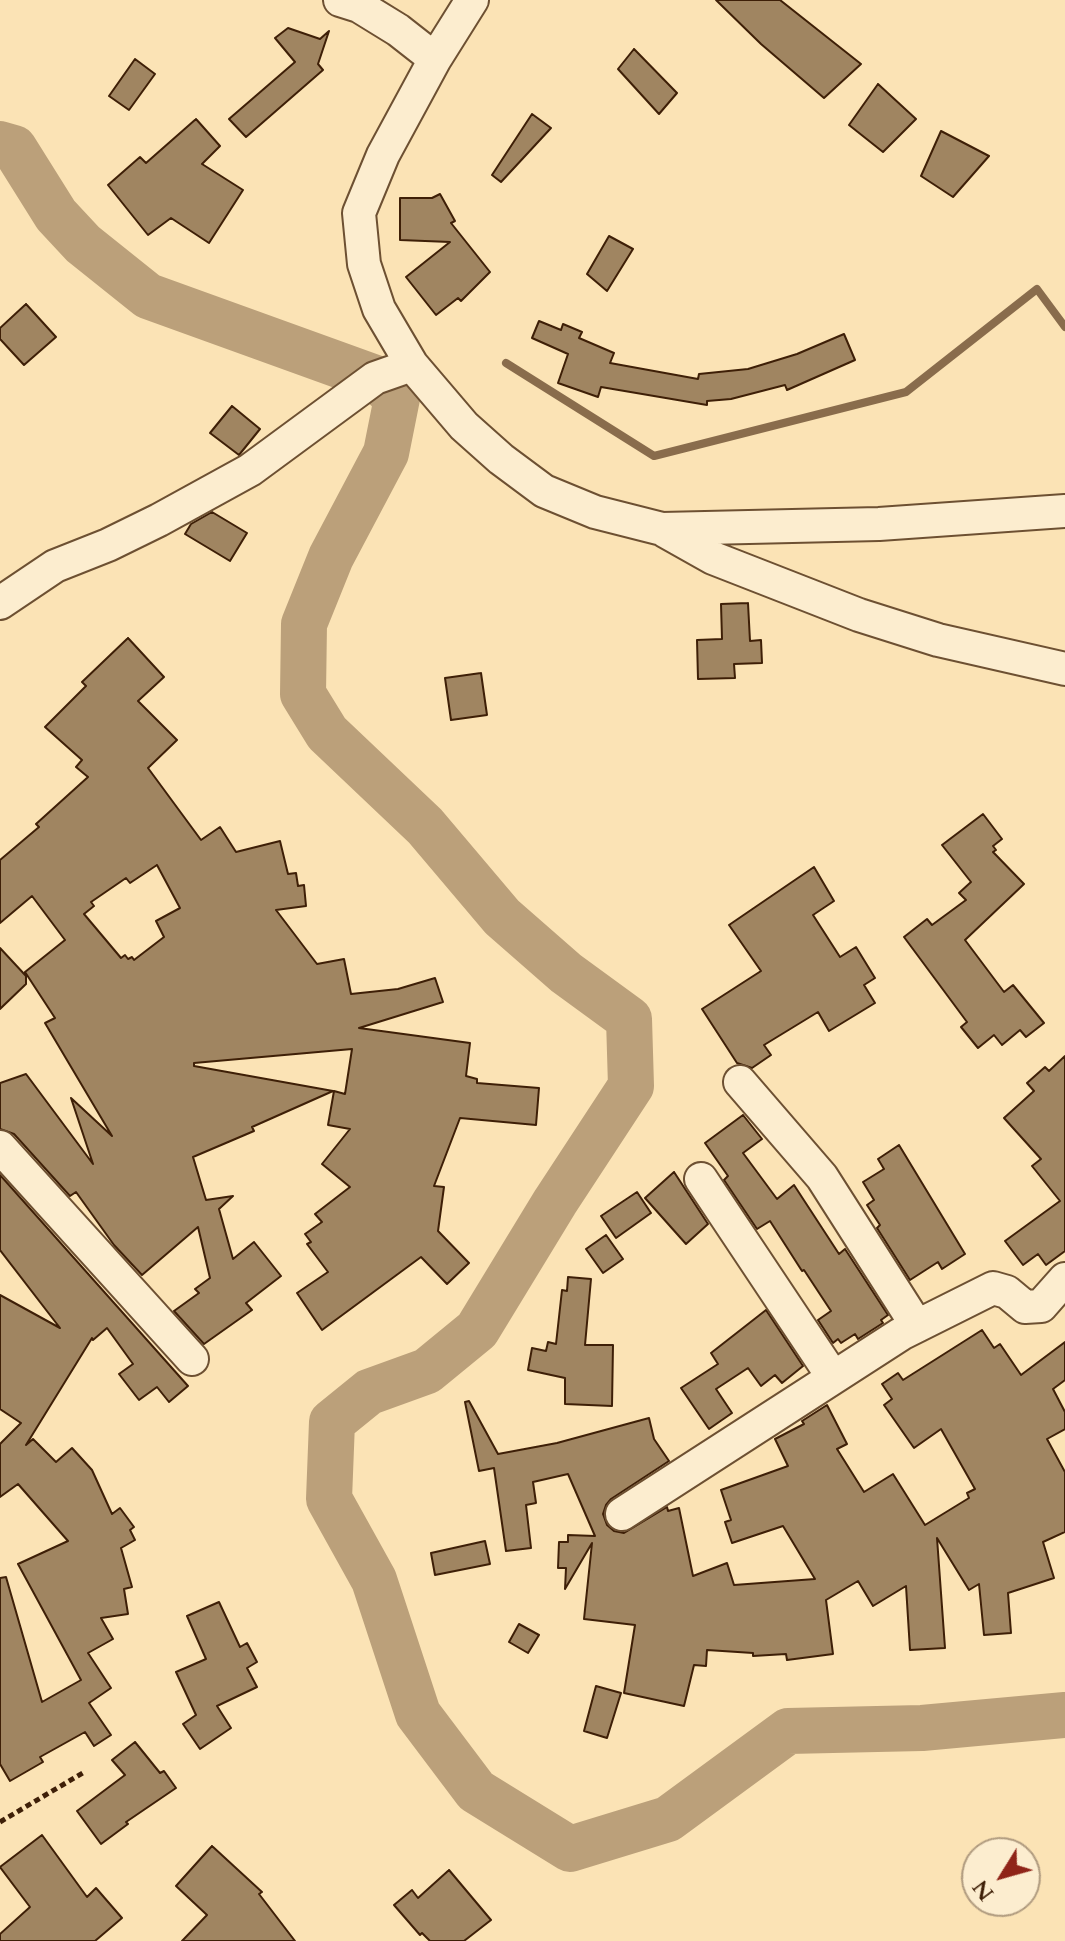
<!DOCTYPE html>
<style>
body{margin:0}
#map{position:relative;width:1065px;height:1941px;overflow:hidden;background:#fbe3b5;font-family:Cardo,serif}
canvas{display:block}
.north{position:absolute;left:961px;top:1837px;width:80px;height:80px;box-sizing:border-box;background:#fcedcf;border:2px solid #b09b7f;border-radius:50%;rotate:233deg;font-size:22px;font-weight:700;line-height:32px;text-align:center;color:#3e1f07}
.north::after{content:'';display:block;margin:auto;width:28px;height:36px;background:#8f2418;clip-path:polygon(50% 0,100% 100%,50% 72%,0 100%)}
</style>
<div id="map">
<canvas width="1065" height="1941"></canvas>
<div class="north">N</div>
</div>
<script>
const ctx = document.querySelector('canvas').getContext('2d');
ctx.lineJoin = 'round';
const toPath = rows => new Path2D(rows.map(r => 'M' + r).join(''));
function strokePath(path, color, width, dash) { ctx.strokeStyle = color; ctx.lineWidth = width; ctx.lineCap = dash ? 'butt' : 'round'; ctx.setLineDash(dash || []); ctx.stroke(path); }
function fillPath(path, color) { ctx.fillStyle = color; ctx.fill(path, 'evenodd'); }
strokePath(toPath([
 [506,363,654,456,906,392,1037,289,1065,327]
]), '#896c4c', 8);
strokePath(toPath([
 [0,144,14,148,56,215,83,244,148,296,375,378,397,398,386,453,331,557,304,624,303,694,327,733,425,826,502,917,566,973,629,1019,631,1086,555,1202,477,1330,427,1371,369,1392,332,1422,329,1499,374,1580,418,1714,476,1791,570,1849,668,1819,788,1731,922,1728,1065,1715]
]), '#bba07a', 46);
const building = toPath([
 [716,0,780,0,861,64,824,98,761,44,716,0],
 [288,28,320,39,329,31,318,64,323,70,246,137,229,119,295,62,275,38,288,28],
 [634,49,677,93,659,114,618,69,634,49],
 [135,59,155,74,129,110,109,96,135,59],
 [878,84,916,119,883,152,849,125,878,84],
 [532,114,551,128,501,182,492,175,532,114],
 [196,119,220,146,202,164,243,190,209,243,171,218,148,235,108,185,140,157,146,163,196,119],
 [941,131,989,156,953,197,921,176,941,131],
 [440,194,455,221,451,223,490,272,461,301,458,298,436,315,406,277,450,242,400,240,400,198,432,198,440,194],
 [609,236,633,249,607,291,587,274,609,236],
 [26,304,56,337,24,365,0,339,0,328,26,304],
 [539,321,561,330,563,324,582,332,579,338,614,353,610,363,698,379,699,374,748,369,797,354,844,334,855,360,787,390,785,385,731,399,707,401,707,405,601,387,598,397,558,383,568,354,532,338,539,321],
 [232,406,260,429,239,455,210,433,232,406],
 [212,512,247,533,230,561,185,534,191,524,212,512],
 [748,603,750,641,761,640,762,663,734,664,735,678,698,679,697,640,722,639,721,604,748,603],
 [128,638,164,677,138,701,177,740,148,768,201,840,220,827,236,852,280,841,288,874,296,873,298,886,304,885,306,906,276,910,317,964,344,959,351,994,398,989,435,978,443,1002,359,1028,470,1043,466,1076,477,1079,477,1083,539,1088,536,1125,460,1118,434,1186,444,1187,438,1231,469,1263,447,1284,421,1257,322,1330,297,1293,328,1272,307,1244,311,1242,305,1234,322,1222,315,1214,350,1187,322,1164,350,1129,328,1125,334,1091,345,1094,352,1049,194,1063,194,1066,333,1091,252,1127,254,1131,193,1157,206,1200,233,1196,219,1209,233,1259,254,1242,281,1276,246,1303,252,1310,204,1344,174,1311,199,1293,195,1289,210,1278,198,1227,142,1275,114,1245,76,1192,70,1196,14,1134,0,1129,0,1083,26,1074,93,1164,71,1098,112,1136,45,1023,55,1018,25,972,65,940,32,896,0,923,0,860,39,827,36,824,88,777,76,767,82,760,45,727,86,686,82,682,128,638],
 [157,865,180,908,156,921,164,937,134,960,132,957,128,959,125,955,121,958,84,914,94,906,91,902,126,878,130,883,157,865],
 [481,673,487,715,451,720,445,678,481,673],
 [983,814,1002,839,993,846,996,850,993,852,1024,884,965,940,1004,992,1013,985,1044,1023,1026,1037,1020,1030,1002,1045,994,1035,978,1048,961,1027,967,1022,904,937,927,919,932,925,966,900,959,893,971,882,942,845,983,814],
 [814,867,834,901,813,915,840,957,856,947,875,978,864,985,875,1003,829,1031,818,1012,764,1045,771,1055,752,1068,737,1063,702,1009,761,971,729,925,814,867],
 [0,948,26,976,26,984,0,1009,0,948],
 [1065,1056,1065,1251,1046,1265,1038,1254,1023,1265,1005,1241,1060,1201,1032,1166,1041,1159,1004,1118,1034,1091,1027,1083,1045,1067,1049,1071,1065,1056],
 [743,1115,762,1139,743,1153,777,1199,794,1185,839,1254,845,1249,888,1315,881,1320,883,1323,858,1339,855,1334,841,1343,838,1339,833,1343,818,1320,831,1311,804,1270,802,1271,770,1221,757,1229,724,1180,728,1176,705,1143,743,1115],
 [899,1145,965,1254,942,1269,938,1262,910,1280,877,1228,880,1225,867,1205,874,1200,863,1182,884,1169,878,1159,899,1145],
 [674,1172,708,1224,686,1244,645,1198,674,1172],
 [0,1175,188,1386,169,1402,157,1387,139,1400,119,1374,133,1364,107,1328,93,1340,92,1338,26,1445,33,1439,56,1462,72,1448,92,1470,112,1514,120,1508,134,1527,130,1530,135,1540,121,1548,132,1587,124,1589,128,1614,101,1618,113,1639,88,1653,111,1688,89,1703,111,1735,94,1746,85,1732,40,1757,43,1762,10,1781,0,1764,0,1578,6,1577,42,1702,81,1680,18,1564,68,1541,18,1484,0,1497,0,1444,21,1423,0,1409,0,1295,60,1328,0,1250,0,1175],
 [637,1192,651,1213,616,1238,601,1216,637,1192],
 [606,1235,623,1259,603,1273,586,1249,606,1235],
 [568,1277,591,1279,585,1345,613,1345,612,1406,565,1404,565,1378,528,1370,532,1348,546,1351,548,1342,556,1344,562,1290,567,1291,568,1277],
 [766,1310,803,1366,782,1383,775,1375,761,1386,748,1368,716,1389,732,1413,709,1429,681,1388,718,1364,711,1353,766,1310],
 [982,1330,994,1348,1000,1344,1021,1375,1065,1342,1065,1380,1053,1389,1065,1412,1065,1429,1047,1439,1065,1472,1065,1532,1043,1542,1054,1578,1008,1593,1011,1633,984,1635,979,1584,969,1590,937,1538,945,1648,910,1650,906,1586,873,1606,858,1581,826,1600,833,1654,787,1660,786,1654,753,1656,753,1653,707,1650,706,1666,694,1665,684,1706,624,1693,635,1625,584,1619,592,1543,565,1589,566,1568,558,1568,559,1542,568,1542,568,1535,595,1536,568,1474,533,1482,536,1503,526,1505,531,1548,506,1551,494,1468,479,1471,465,1402,469,1401,498,1454,557,1443,649,1418,654,1439,669,1461,611,1499,606,1505,603,1514,607,1525,614,1531,624,1533,667,1507,668,1511,679,1508,693,1576,727,1563,734,1585,815,1579,783,1526,732,1543,725,1522,731,1520,721,1490,788,1466,775,1439,804,1424,802,1421,827,1405,847,1444,837,1449,864,1492,893,1474,925,1525,969,1498,967,1493,975,1489,941,1429,914,1448,884,1405,892,1399,882,1384,898,1373,903,1380,982,1330],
 [485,1541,490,1564,435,1575,431,1553,485,1541],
 [219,1602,240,1647,247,1643,257,1662,247,1668,257,1687,217,1706,231,1728,200,1749,183,1724,196,1715,176,1672,206,1659,187,1616,219,1602],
 [519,1624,539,1635,528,1653,509,1642,519,1624],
 [596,1686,621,1693,607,1738,584,1731,596,1686],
 [135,1742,160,1773,164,1771,176,1788,126,1822,128,1824,101,1844,77,1811,125,1775,112,1760,135,1742],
 [42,1835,87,1897,96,1888,122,1918,95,1941,0,1941,0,1934,30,1907,0,1867,42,1835],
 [212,1846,262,1892,259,1894,295,1941,182,1941,207,1915,176,1886,212,1846],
 [449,1870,491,1920,464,1941,430,1941,422,1933,420,1935,394,1905,412,1890,418,1898,449,1870]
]);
fillPath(building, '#a08561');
strokePath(building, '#3e1f07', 2);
const minor = toPath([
 [340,0,359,6,398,30,435,59],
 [472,0,435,59,383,155,359,213,364,264,379,309,412,365,464,426,501,459,544,491,595,512,662,529,879,524,1065,511],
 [665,531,713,558,859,615,938,640,1065,669],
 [0,603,55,566,108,545,159,520,250,470,375,378,412,365],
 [740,1082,822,1177,917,1326],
 [0,1147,192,1359],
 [701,1179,833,1377],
 [622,1514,901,1334,993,1288,1007,1292,1025,1307,1041,1306,1065,1279]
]);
strokePath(minor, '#6d5032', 36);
strokePath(toPath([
 [0,1822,86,1771]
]), '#3e1f07', 5, [6, 4]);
strokePath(minor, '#fcedcf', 32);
</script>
